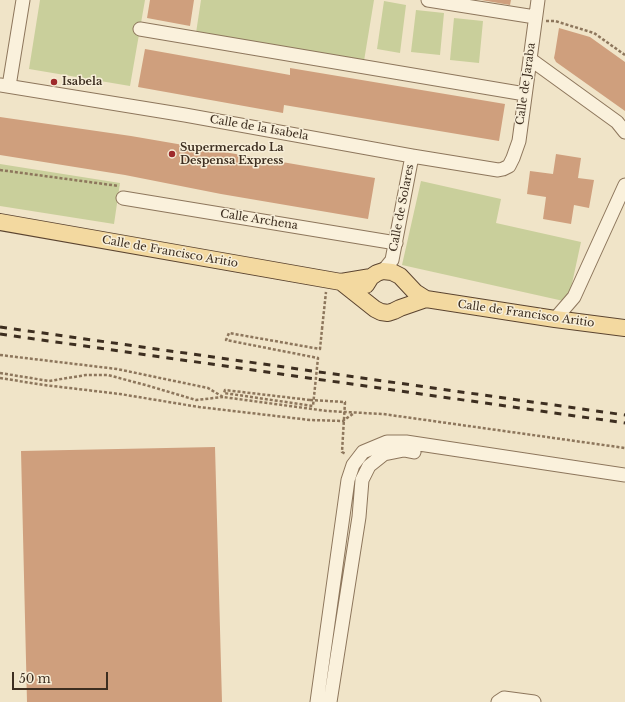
<!DOCTYPE html>
<style>
body{margin:0}
#map{position:relative;width:625px;height:702px;overflow:hidden;background:#f0e4c8;font-family:"Libre Baskerville",serif}
canvas{display:block}
.scale{position:absolute;left:12px;top:672px;width:96px;height:18px;box-sizing:border-box;border:2px solid #3d2e20;border-top:0;padding-left:5px;font-size:12px;line-height:14px;white-space:nowrap;color:#3d2e20;-webkit-text-stroke:3px #f7eed8;paint-order:stroke}
</style>
<div id="map">
<canvas width="625" height="702"></canvas>
<div class="scale">50 m</div>
</div>
<script>
const ctx = document.querySelector('canvas').getContext('2d');
ctx.lineJoin = 'round';
function fillPath(path, color) { ctx.fillStyle = color; ctx.fill(path, 'evenodd'); }
const toPath = rows => new Path2D(rows.map(r => 'M' + r).join(''));
function strokePath(path, color, width, dash) { ctx.strokeStyle = color; ctx.lineWidth = width; ctx.lineCap = dash ? 'butt' : 'round'; ctx.setLineDash(dash || []); ctx.stroke(path); }
function write(font, color, halo, rows, align = 'center') {
  ctx.font = font + ' "Libre Baskerville",serif'; ctx.lineWidth = 3; ctx.setLineDash([]); ctx.textBaseline = 'middle'; ctx.strokeStyle = halo; ctx.fillStyle = color; for (const [text, x, y, turn = 0] of rows) {
    ctx.save(); ctx.translate(x, y); ctx.rotate((+turn || 0) * Math.PI / 180); ctx.textAlign = isNaN(turn) ? turn : align; if (halo) ctx.strokeText(text, 0, 0); ctx.fillText(text, 0, 0); ctx.restore();
  }
}
fillPath(toPath([
 [40,0,145,0,130,86,29,69],
 [201,0,374,0,364,61,196,33],
 [384,1,406,5,400,53,377,49],
 [416,10,444,13,440,55,411,52],
 [454,18,483,21,479,63,450,60],
 [0,164,120,183,114,224,0,206],
 [421,181,501,199,496,223,581,242,568,302,402,265]
]), '#c9cf9b');
fillPath(toPath([
 [150,0,194,0,190,26,147,18],
 [481,0,511,0,510,5],
 [559,28,590,37,625,62,625,111,556,62,554,58,555,53],
 [145,49,290,75,290,68,505,104,499,141,284,105,283,113,138,87],
 [0,117,131,136,375,178,368,219,221,194,125,175,0,155],
 [556,154,581,158,578,178,594,180,589,208,574,205,571,224,543,219,546,197,527,194,530,171,553,174],
 [215,447,222,702,27,702,21,451]
]), '#cf9f7d');
const minor = toPath([
 [428,0,535,17],
 [140,29,525,94],
 [530,59,617,122,625,132],
 [0,85,185,115,412,156,498,170,503,169,509,166,513,158,519,141,538,0],
 [9,86,23,0],
 [123,198,396,243],
 [383,271,392,260,412,156],
 [555,319,574,297,625,185],
 [317,702,348,480,353,465,363,452,387,442,406,442,625,475],
 [330,702,359,517,362,480,369,466,384,454,404,450,414,452],
 [498,702,504,698,534,702]
]);
const major = toPath([
 [0,222,341,282,371,277],
 [341,282,375,309,381,312,388,313,394,311,400,308,426,299,555,319,625,328],
 [366,285,371,277,377,273,383,271,392,272,400,276,415,292,426,299]
]);
strokePath(minor, '#8d765c', 15);
strokePath(major, '#5b4430', 18);
strokePath(toPath([
 [546,21,555,21,594,33,625,55],
 [0,170,119,186],
 [322,329,326,292],
 [0,355,117,369,208,388,223,397,327,411,383,414,625,448],
 [0,373,49,381,86,375,108,375,149,386,196,400,223,397],
 [0,378,44,385,120,394,199,407,310,420,343,421,354,413],
 [310,400,345,402,342,452,346,454]
]), '#8d765c', 2.5, [3, 2]);
strokePath(minor, '#faf1dc', 13);
strokePath(major, '#f3d9a0', 16);
strokePath(toPath([
 [0,327,625,415],
 [0,334,625,423]
]), '#3d2e20', 3, [7, 7]);
strokePath(toPath([
 [310,400,225,390,224,393,313,406,318,358,226,340,229,333,320,349,322,329]
]), '#8d765c', 2.5, [3, 2]);
for (const [x, y, r, color] of [
 [54,82,4,"#9e2a2b"],
 [172,154,4,"#9e2a2b"]
]) { const dot = new Path2D(); dot.arc(x, y, r, 0, 2 * Math.PI); ctx.fillStyle = color; ctx.fill(dot); strokePath(dot, '#f7eed8', 1.5); }
write('bold 11px', '#3d2e20', '#f7eed8', [
 ["Isabela",62,82],
 ["Supermercado La",180,148],
 ["Despensa Express",180,161]
], 'left');
write('11px', '#3d2e20', '#f7eed8', [
 ["Calle de Jaraba",526,84,-82],
 ["Calle de la Isabela",259,128,10],
 ["Calle de Solares",402,208,-79],
 ["Calle Archena",259,220,9],
 ["Calle de Francisco Aritio",170,252,10],
 ["Calle de Francisco Aritio",526,314,8]
]);
</script>
